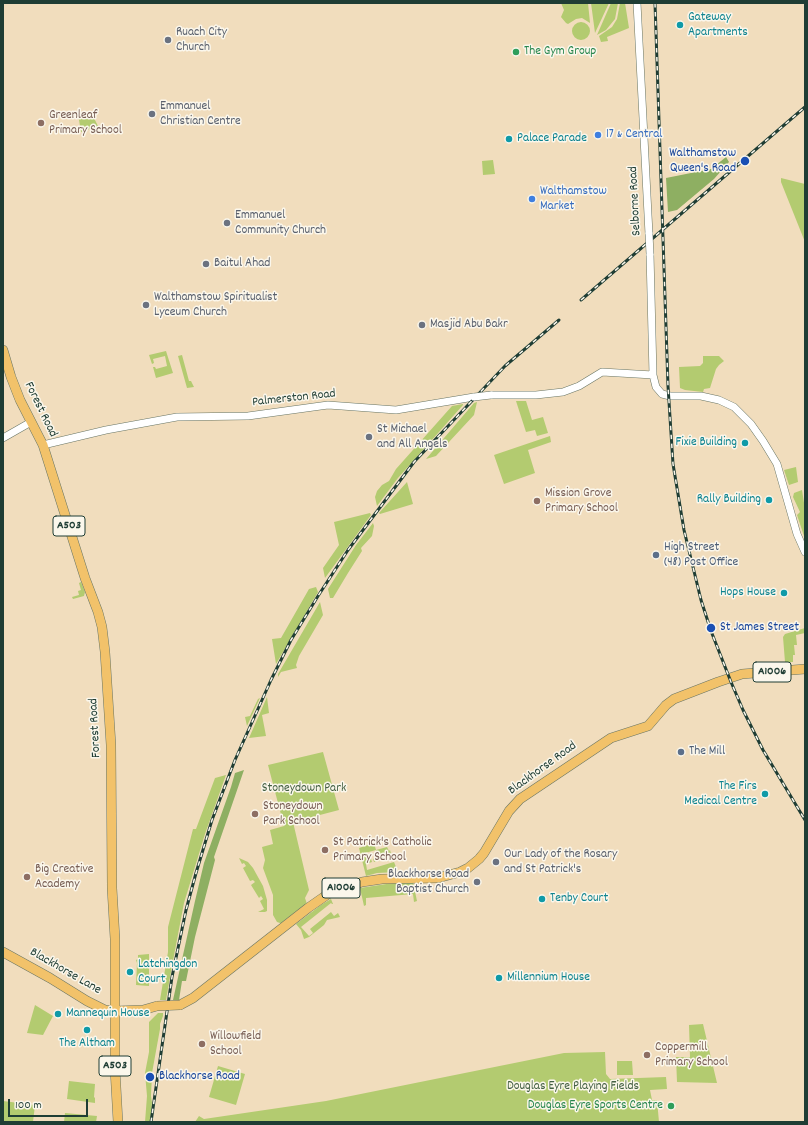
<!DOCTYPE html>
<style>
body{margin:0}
#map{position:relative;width:808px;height:1125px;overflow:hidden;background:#f1ddbd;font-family:Dekko,sans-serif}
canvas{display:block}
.frame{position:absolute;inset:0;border:4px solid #1f3d34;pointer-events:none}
.scale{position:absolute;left:8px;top:1099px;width:80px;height:18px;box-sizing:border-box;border:2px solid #1f3d34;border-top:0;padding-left:5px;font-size:12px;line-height:14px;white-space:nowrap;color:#1f3d34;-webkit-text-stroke:3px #fbf7ec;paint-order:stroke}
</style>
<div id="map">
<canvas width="808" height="1125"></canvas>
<div class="frame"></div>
<div class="scale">100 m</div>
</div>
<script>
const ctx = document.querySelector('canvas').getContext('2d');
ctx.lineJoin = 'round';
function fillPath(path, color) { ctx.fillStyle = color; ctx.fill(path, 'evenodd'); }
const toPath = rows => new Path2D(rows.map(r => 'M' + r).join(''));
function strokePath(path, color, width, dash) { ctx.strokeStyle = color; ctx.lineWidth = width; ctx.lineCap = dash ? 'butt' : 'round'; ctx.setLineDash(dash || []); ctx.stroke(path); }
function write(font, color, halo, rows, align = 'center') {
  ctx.font = font + ' Dekko,sans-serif'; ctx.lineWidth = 3; ctx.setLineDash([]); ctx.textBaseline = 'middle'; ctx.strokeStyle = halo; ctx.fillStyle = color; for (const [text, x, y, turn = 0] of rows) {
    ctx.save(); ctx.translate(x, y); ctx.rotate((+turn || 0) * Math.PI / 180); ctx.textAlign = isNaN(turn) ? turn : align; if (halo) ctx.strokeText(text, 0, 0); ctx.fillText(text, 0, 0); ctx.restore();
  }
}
fillPath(toPath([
 [561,3,588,3,590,23,582,18,576,19,568,24,566,23,561,17,564,10],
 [591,3,609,3,595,33],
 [611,3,618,3,615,19,606,30,597,35],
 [620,3,625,3,629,28,607,37,608,41,601,42,599,36,612,27,617,19],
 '572 31a9 9 0 1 1 18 0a9 9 0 1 1-18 0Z',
 [91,112,98,126,81,132,78,114],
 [493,160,495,174,483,175,482,161],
 [781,178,805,184,805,242,781,182],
 [166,351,173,373,156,378,153,367,155,367,156,369,167,366,165,356,153,359,154,363,152,364,149,355],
 [182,355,189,381,191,381,194,387,187,388,178,356],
 [703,356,719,356,724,361,719,365,716,369,710,388,704,389,703,392,685,390,680,388,679,367,700,366,703,363],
 [516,401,526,401,532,420,543,417,548,433,537,436,535,430,526,432],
 [477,402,474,415,436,456,426,459,474,403],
 [463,404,463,405,398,478,377,506,375,497,377,491,382,485,389,481,396,469,452,406],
 [550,436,551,442,528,450,535,473,504,484,494,455],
 [796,467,798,482,789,485,784,470],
 [407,482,413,504,380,514,379,513],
 [802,490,805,509,805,539,797,515,800,512,793,497,794,493],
 [370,513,371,515,325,578,323,568,339,545,334,522],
 [373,523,374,526,372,536,361,548,362,551,348,573,333,598,330,598,328,589,356,545],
 [81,582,85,592,84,596,73,599,72,597,79,595,78,591,81,590,79,583],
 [316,587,318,592,276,664,272,639,281,638,309,589],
 [320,602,323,615,299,656,296,665,297,668,281,672,278,677,278,674],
 [805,628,805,633,796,635,797,645,794,645,795,655,793,655,793,662,785,662,783,637,785,634],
 [267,697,269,713,262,715,266,736,249,738],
 [260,698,247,726,245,717,250,716,258,699],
 [323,752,339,810,293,822,309,890,305,898,307,904,284,923,280,923,277,922,273,915,273,895,263,868,265,860,262,847,273,844,270,830,284,826,268,765],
 [226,775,205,834,184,903,172,966,166,1000,160,1000,168,952,168,927,193,829,196,829,215,778],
 [374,843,376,850,387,847,389,851,390,850,392,857,386,858,385,855,383,855,384,859,374,862,373,859,377,856,376,850,365,853,367,859,371,859,372,862,366,864,367,870,394,862,398,872,377,873,366,876,359,848],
 [239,858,248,862,253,868,263,886,267,900,267,911,265,912,258,912,264,909,260,901,263,899,261,896,259,898,251,885,255,882,253,880,250,881,243,868,246,866,244,863,242,864],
 [413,882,417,901,414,902,413,894,366,898,366,905,364,906,360,888,393,883],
 [331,899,333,904,332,904,331,903,301,927,309,936,313,933,310,929,331,912,334,916,338,913,340,917,327,920,324,925,309,937,304,939,301,930,296,924,321,905],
 [149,954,149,986,136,985,137,963,136,960,138,959,138,955],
 [35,1005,53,1016,43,1035,27,1033],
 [158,1013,163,1013,163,1016,160,1024,160,1029,152,1073,151,1096,152,1103,150,1122,145,1122,147,1096,145,1073,149,1052,149,1022],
 [703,1024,717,1083,677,1082,676,1057,690,1057,689,1025],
 [605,1052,606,1074,610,1079,666,1077,667,1089,650,1090,652,1100,657,1100,659,1122,195,1122,199,1116,204,1119,326,1101,564,1053],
 [617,1061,632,1061,633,1075,617,1075],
 [218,1066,245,1074,236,1105,209,1097],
 [69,1081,95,1084,94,1097,95,1098,95,1103,67,1099],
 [3,1101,35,1105,33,1122,3,1122],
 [65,1113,97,1116,96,1122,64,1122]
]), '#b3cb70');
fillPath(toPath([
 [726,157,729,162,714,179,677,210,668,212,666,178,711,169],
 [244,770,214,857,215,860,195,937,186,981,182,981,179,1000,173,1000,195,901,204,863,231,787,235,773]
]), '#8eaf62');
const minor = toPath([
 [637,3,649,234],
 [650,254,653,375,656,387,662,394,670,396,701,396,719,400,734,407,751,424,763,441,777,464,797,534,805,552],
 [491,395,536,395,563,392,579,386,602,372,653,375],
 [3,438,31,422],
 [43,445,106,430,177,417,248,416,328,405,396,410,474,397]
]);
const major = toPath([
 [3,350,11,377,20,400,43,445,85,578,98,612,102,627,105,652,111,745,112,888,115,939,115,1069,118,1122],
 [3,952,50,978,87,1001,105,1010,114,1011,143,1010,157,1006],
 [180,1005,193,998,308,908,331,892,362,882,382,879,438,878,460,872,468,868,479,859,484,853,509,811,520,799,611,738,648,726,666,705,674,699,718,682,742,674,805,669]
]);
strokePath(minor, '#687564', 8);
strokePath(major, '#687564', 10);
strokePath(minor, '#fff', 7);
strokePath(major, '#f2c26a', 9);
const rail = toPath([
 [655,3,668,386,673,464,684,530,701,600,711,631,731,682,743,710,763,750,805,820],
 [581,300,805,107],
 [151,1122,172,977,186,910,196,873,212,820,235,760,271,680,291,640,318,596,348,550,414,462,505,366,559,320]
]);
strokePath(rail, '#1f3d34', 3);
strokePath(rail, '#fbf7ec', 1.5, [4.5]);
const minorBridge = toPath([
 [649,234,650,254],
 [474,397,491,395]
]);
const majorBridge = toPath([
 [157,1006,180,1005]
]);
strokePath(minorBridge, '#687564', 8, []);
strokePath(majorBridge, '#687564', 10, []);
strokePath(minorBridge, '#fff', 7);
strokePath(majorBridge, '#f2c26a', 9);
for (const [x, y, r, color] of [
 [680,25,4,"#0f9aa8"],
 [168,40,4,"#6b7280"],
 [516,52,4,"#2e9e5b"],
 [152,114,4,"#6b7280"],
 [41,123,4,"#8d6e63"],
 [598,135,4,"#3f7fe0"],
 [509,139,4,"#0f9aa8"],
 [745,161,5,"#1a4fb4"],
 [532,199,4,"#3f7fe0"],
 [227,223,4,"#6b7280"],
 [206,264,4,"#6b7280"],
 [146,305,4,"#6b7280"],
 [422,325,4,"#6b7280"],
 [369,437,4,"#6b7280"],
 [745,443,4,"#0f9aa8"],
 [769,500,4,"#0f9aa8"],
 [537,501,4,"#8d6e63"],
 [656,555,4,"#5c6f8a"],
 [784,593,4,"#0f9aa8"],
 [711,628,5,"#1a4fb4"],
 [681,752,4,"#5c6f8a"],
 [765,794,4,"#0f9aa8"],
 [255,814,4,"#8d6e63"],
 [325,850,4,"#8d6e63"],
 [496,862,4,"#6b7280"],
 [27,877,4,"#8d6e63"],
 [477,882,4,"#6b7280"],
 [542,899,4,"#0f9aa8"],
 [130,972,4,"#0f9aa8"],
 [499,978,4,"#0f9aa8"],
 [58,1014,4,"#0f9aa8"],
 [87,1030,4,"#0f9aa8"],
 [202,1044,4,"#8d6e63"],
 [647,1055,4,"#8d6e63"],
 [150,1077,5,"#1a4fb4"],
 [671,1106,4,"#2e9e5b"]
]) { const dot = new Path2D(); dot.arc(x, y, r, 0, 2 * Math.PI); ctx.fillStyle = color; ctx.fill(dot); strokePath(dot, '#fbf7ec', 1.5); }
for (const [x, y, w] of [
 [69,526,32],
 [772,672,38],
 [341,888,38],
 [115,1066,32]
]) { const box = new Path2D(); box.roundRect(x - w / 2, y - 10, w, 20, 3); ctx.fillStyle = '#fbf7ec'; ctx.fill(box); strokePath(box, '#1f3d34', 1); }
write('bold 12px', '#1f3d34', null, [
 ["A503",69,526],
 ["A1006",772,672],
 ["A1006",341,888],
 ["A503",115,1066]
]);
write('13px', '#0d838f', '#fbf7ec', [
 ["Gateway",688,18],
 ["Apartments",688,33],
 ["Palace Parade",517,139],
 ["Fixie Building",737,443,"right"],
 ["Rally Building",761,500,"right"],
 ["Hops House",776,593,"right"],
 ["The Firs",757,787,"right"],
 ["Medical Centre",757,802,"right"],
 ["Tenby Court",550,899],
 ["Latchingdon",138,965],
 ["Court",138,980],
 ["Millennium House",507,978],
 ["Mannequin House",66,1014],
 ["The Altham",87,1044,"center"]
], 'left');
write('13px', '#5b616d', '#fbf7ec', [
 ["Ruach City",176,33],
 ["Church",176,48],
 ["Emmanuel",160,107],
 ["Christian Centre",160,122],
 ["Emmanuel",235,216],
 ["Community Church",235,231],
 ["Baitul Ahad",214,264],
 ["Walthamstow Spiritualist",154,298],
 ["Lyceum Church",154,313],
 ["Masjid Abu Bakr",430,325],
 ["St Michael",377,430],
 ["and All Angels",377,445],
 ["Our Lady of the Rosary",504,855],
 ["and St Patrick's",504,870],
 ["Blackhorse Road",469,875,"right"],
 ["Baptist Church",469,890,"right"]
], 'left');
write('13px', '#27864d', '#fbf7ec', [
 ["The Gym Group",524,52],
 ["Douglas Eyre Sports Centre",663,1106,"right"]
], 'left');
write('13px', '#785e54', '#fbf7ec', [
 ["Greenleaf",49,116],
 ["Primary School",49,131],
 ["Mission Grove",545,494],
 ["Primary School",545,509],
 ["Stoneydown",263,807],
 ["Park School",263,822],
 ["St Patrick's Catholic",333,843],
 ["Primary School",333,858],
 ["Big Creative",35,870],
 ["Academy",35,885],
 ["Willowfield",210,1037],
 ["School",210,1052],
 ["Coppermill",655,1048],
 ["Primary School",655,1063]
], 'left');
write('13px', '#366cbe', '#fbf7ec', [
 ["17 & Central",606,135],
 ["Walthamstow",540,192],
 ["Market",540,207]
], 'left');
write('13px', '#164399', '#fbf7ec', [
 ["Walthamstow",736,154,"right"],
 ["Queen's Road",736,169,"right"],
 ["St James Street",720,628],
 ["Blackhorse Road",159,1077]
], 'left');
write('13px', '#1f3d34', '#fbf7ec', [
 ["Selborne Road",636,201,-93],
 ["Palmerston Road",294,399,-6],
 ["Forest Road",40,410,64],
 ["Forest Road",96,728,-93],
 ["Blackhorse Road",543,769,-36],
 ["Blackhorse Lane",65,972,30]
]);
write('13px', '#4e5e75', '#fbf7ec', [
 ["High Street",664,548],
 ["(48) Post Office",664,563],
 ["The Mill",689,752]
], 'left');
write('13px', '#446043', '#fbf7ec', [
 ["Stoneydown Park",304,789],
 ["Douglas Eyre Playing Fields",573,1087]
]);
</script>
